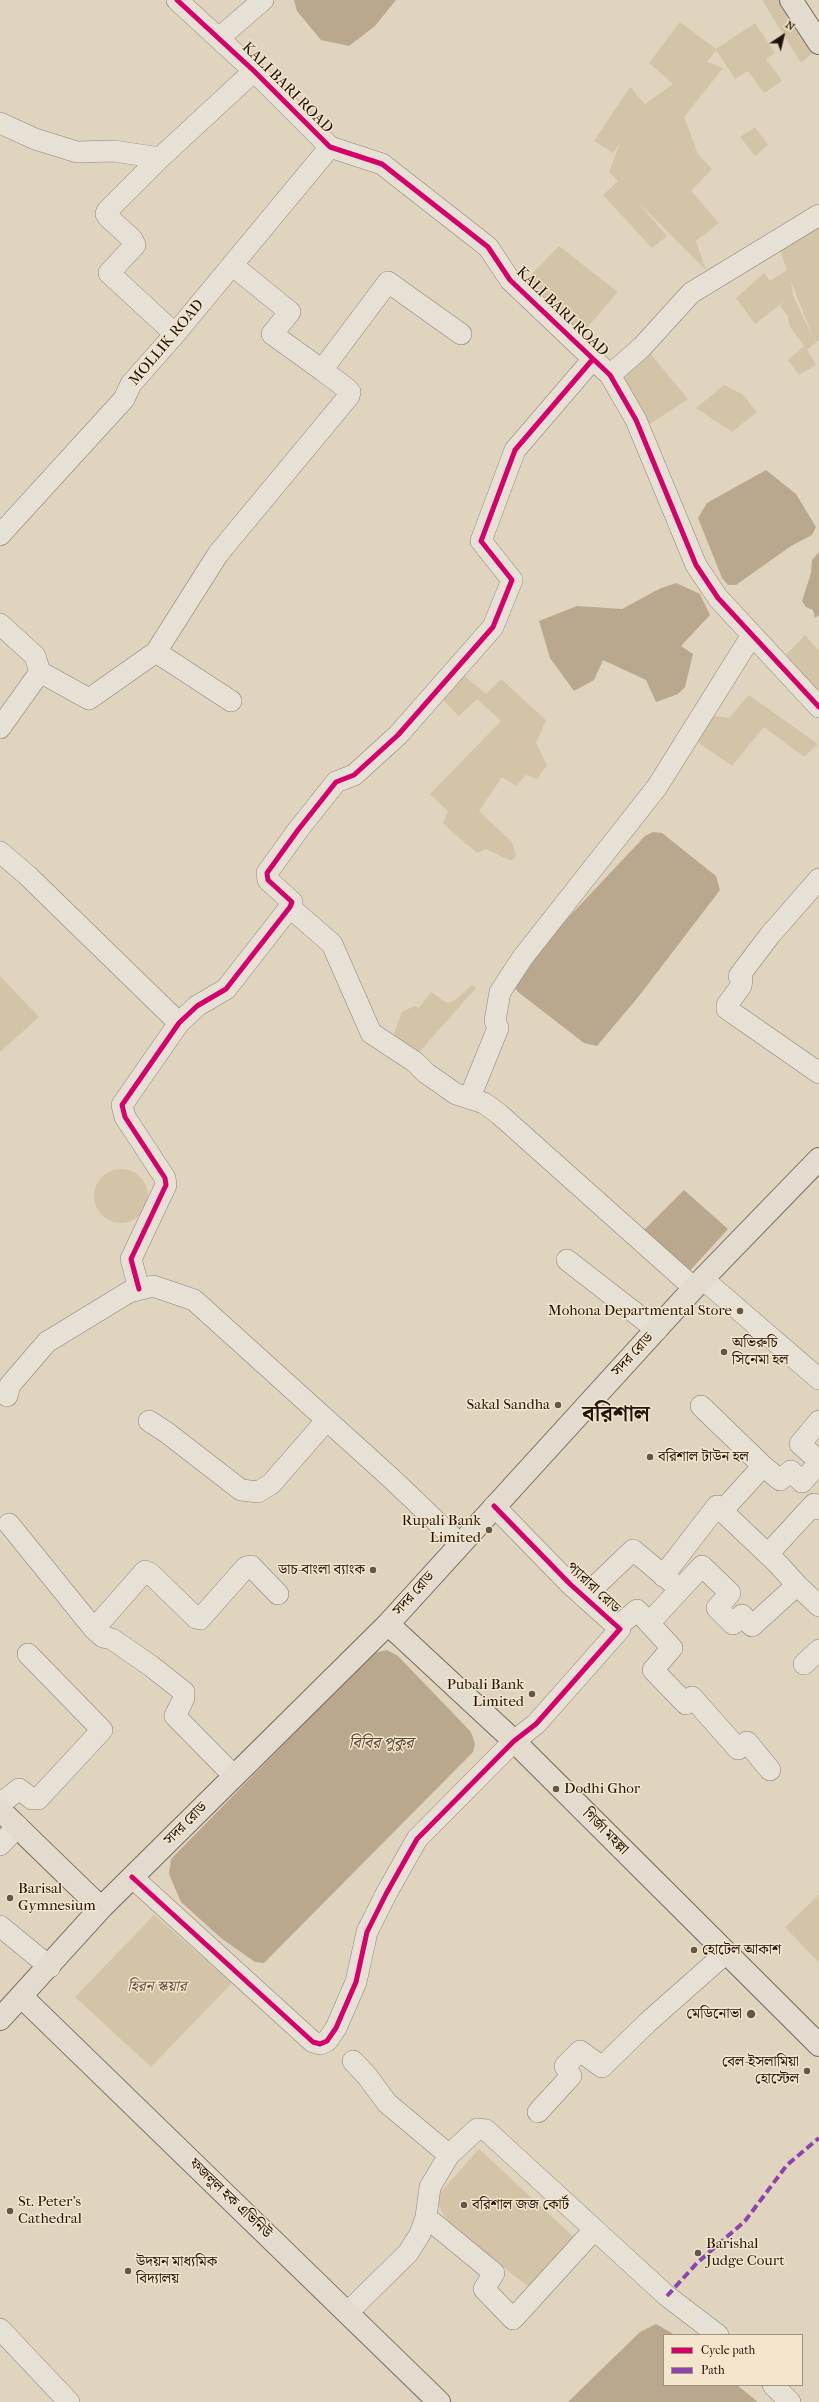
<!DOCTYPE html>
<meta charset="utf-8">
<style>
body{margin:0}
#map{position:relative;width:819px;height:2402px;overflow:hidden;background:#e0d4be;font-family:"IM FELL French Canon",serif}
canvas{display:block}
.legend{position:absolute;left:663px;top:2334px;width:140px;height:52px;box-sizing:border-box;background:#f4e6cc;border:1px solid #a0927e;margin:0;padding:5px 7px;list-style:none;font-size:12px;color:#21130a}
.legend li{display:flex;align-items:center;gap:8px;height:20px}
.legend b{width:20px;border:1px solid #a0927e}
.north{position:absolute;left:763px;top:16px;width:40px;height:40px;-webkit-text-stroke:3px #f4e6cc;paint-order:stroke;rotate:35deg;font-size:11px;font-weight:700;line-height:16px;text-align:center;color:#21130a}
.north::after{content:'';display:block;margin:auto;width:14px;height:18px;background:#21130a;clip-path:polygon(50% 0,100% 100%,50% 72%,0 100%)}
</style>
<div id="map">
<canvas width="819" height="2402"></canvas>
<ul class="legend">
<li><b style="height:5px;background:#d6006c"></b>Cycle path</li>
<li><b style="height:5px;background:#8e44ad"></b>Path</li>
</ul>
<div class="north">N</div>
</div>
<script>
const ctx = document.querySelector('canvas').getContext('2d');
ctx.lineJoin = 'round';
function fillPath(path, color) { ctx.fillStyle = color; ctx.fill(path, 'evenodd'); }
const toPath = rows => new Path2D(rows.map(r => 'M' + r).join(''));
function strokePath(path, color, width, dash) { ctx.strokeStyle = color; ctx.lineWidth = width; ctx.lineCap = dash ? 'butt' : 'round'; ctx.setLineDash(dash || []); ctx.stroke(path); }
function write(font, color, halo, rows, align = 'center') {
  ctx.font = font + ' "IM FELL French Canon","Noto Serif Bengali",serif'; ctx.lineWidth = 3; ctx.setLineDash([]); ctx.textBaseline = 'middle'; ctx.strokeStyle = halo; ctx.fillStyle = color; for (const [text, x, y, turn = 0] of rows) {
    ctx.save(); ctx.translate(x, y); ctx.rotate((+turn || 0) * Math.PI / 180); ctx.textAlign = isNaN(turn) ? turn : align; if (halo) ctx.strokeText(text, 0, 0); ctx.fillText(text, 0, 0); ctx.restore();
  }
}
fillPath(toPath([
 [762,0,782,0,814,52,801,63],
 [680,22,716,49,755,23,775,53,766,59,782,81,764,93,748,71,735,79,716,50,707,62,723,68,684,117,698,154,712,169,691,191,719,223,696,241,706,270,637,201,667,236,652,248,603,195,618,181,609,172,620,143,613,153,594,141,630,87,645,104,673,84,649,63],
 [755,127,768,145,755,156,740,137],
 [819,224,819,340,807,350,816,365,799,375,788,360,804,346,790,327,788,316,780,306,786,300,755,324,736,298,764,273,770,281,787,270,779,248],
 [791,281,812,335,812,336,793,295],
 [559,246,618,292,578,338,521,285],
 [649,352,688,399,647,426,622,376],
 [724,385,742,394,757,412,732,432,696,408],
 [805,635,819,651,819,696,785,656],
 [460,672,486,694,501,679,546,720,536,743,547,765,537,779,526,775,516,786,502,777,479,811,512,842,516,856,511,861,486,849,477,853,457,836,443,823,448,811,430,794,501,721,477,699,459,716,439,696],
 [749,695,818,744,804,757,764,727,732,766,690,737,707,715,729,718],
 [0,976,39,1017,0,1052],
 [472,985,476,988,414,1058,391,1042,402,1012,414,1006,419,1008,431,992,447,1003,454,1001],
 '94 1196a27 27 0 1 1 54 0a27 27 0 1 1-54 0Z',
 [819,1895,819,1963,785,1927],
 [154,1915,232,1983,151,2067,75,1997],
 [479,2149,575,2238,530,2288,457,2231,444,2216,438,2203,440,2193]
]), '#d4c4a7');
fillPath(toPath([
 [294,0,396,0,375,26,349,46,321,40,297,11],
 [766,470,796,494,816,527,812,535,791,546,736,585,728,585,722,578,698,518,707,503],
 [819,552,819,615,815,618,813,610,806,607,802,601,811,573,812,560],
 [676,583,700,594,710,615,681,646,693,654,685,687,678,694,656,702,646,680,603,660,594,680,574,691,550,658,539,621,577,606,622,609,661,588],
 [653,832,662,833,716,876,720,890,639,996,597,1046,584,1043,518,992,511,983,517,972,645,836],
 [684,1190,728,1229,686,1275,638,1236],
 [387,1650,398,1656,471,1732,475,1744,473,1752,264,1963,255,1962,221,1938,181,1902,169,1874,171,1859,373,1653],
 [656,2324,675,2335,664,2335,664,2385,737,2385,758,2402,568,2402,640,2332]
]), '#b9a88d');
const minor = toPath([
 [177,0,254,71,330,147,382,164,488,247,510,280,610,375,636,420,696,565,718,598,819,707],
 [219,38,263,0],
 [0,123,35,139,77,152,114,151,160,158,254,71],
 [160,158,107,211,106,214,108,217,132,239,135,245,109,273,175,334],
 [232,265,290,312,272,334,322,370,388,282,461,334],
 [610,375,642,347,691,293,819,215],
 [0,535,124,399,131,384,175,334,330,147],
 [0,624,35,656,40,672,0,728],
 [156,652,218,554,349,396,350,392,346,388,322,370],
 [40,672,89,699,156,652,231,701],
 [0,852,27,875,179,1023],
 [819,879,770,935,739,976,742,980,741,986,727,1005,727,1009,819,1073],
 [292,904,293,910,332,944,371,1033,415,1062,426,1073,456,1094,484,1103,499,1114,694,1288],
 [470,1097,498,1028,495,1021,500,992,523,957,657,787,752,635],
 [567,1260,657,1330],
 [703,1279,819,1379],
 [139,1289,131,1259,166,1185,165,1178,125,1117,122,1105,179,1023,197,1006,226,989,290,907,292,902,268,880,267,873,298,830,336,782,354,775,398,735,493,627,512,580,481,541,515,450,593,359],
 [7,1396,10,1385,47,1342,129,1292,153,1286,194,1300,392,1479,460,1544],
 [701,1406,763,1466,722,1511],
 [149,1421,166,1432,241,1490,258,1492,271,1484,326,1421],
 [819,1421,800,1444,819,1461],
 [763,1466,780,1480,791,1471,802,1482,819,1463],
 [9,1524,94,1629,103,1637,112,1639,151,1666,184,1692,184,1698,175,1716,234,1776],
 [768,1554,814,1504,819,1509],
 [663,1576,717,1506,778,1564,797,1585],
 [584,1597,633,1550,675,1585],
 [649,1623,702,1566,730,1593,717,1608,733,1624,742,1615,752,1626,797,1585,819,1606],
 [617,1627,637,1610,672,1648,653,1670,686,1704,692,1697,738,1749,747,1742,770,1770],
 [94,1629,145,1571,151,1574,196,1618,200,1619,246,1567,251,1566,278,1594],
 [804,1664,819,1650],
 [0,1804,19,1789,32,1799,38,1799,102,1730,28,1654],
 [0,1845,18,1826],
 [132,1877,313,2042,320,2044,327,2041,336,2028,356,1982,367,1932,386,1894,417,1839,514,1741,536,1724,620,1629,570,1584,494,1506],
 [0,1926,50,1967],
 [353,2061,367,2076,387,2103,449,2155],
 [538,2112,571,2076,565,2066,580,2051,602,2067,648,2022,726,1953],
 [426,2217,494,2273,484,2289,513,2319,594,2230],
 [347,2313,408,2253,420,2234,426,2217,430,2187,449,2155,477,2129,486,2130,667,2296,718,2335],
 [0,2329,69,2402],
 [773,2385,790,2402]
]);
const major = toPath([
 [791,0,819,43],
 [388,1624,514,1741,819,2045],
 [0,1810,101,1908],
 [22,1997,439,2402],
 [0,2019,101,1908,388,1624,694,1288,819,1159]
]);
strokePath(minor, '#8e8578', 22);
strokePath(major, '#736b5f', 24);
strokePath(minor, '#e6e0d5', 21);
strokePath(major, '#e2dbce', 22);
strokePath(toPath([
 [667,2296,697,2263,745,2221,787,2165,819,2138]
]), '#8e44ad', 4, [8, 4]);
strokePath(toPath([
 [177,0,254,71,330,147,382,164,488,247,510,280,610,375,636,420,696,565,718,598,819,707],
 [139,1289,131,1259,166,1185,165,1178,125,1117,122,1105,179,1023,197,1006,226,989,290,907,292,902,268,880,267,873,298,830,336,782,354,775,398,735,493,627,512,580,481,541,515,450,593,359],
 [132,1877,313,2042,320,2044,327,2041,336,2028,356,1982,367,1932,386,1894,417,1839,514,1741,536,1724,620,1629,570,1584,494,1506]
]), '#d6006c', 5);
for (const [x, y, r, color] of [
 [740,1311,4,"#645749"],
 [724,1352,4,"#645749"],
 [558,1405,4,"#645749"],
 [650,1457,4,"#645749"],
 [489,1530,4,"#645749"],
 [373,1570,4,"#645749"],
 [532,1694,4,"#645749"],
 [556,1789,4,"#645749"],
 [10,1898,4,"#645749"],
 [694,1950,4,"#645749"],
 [751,2014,5,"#645749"],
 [807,2071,4,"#645749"],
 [464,2205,4,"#645749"],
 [10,2211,4,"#645749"],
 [698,2253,4,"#645749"],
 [128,2271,4,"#645749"]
]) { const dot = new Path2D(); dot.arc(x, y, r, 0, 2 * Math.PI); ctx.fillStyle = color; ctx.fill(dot); strokePath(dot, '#f4e6cc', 1.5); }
write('15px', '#21130a', '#f4e6cc', [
 ["KALI BARI ROAD",287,88,45],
 ["KALI BARI ROAD",562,312,44],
 ["MOLLIK ROAD",167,343,-50],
 ["সদর রোড",633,1355,-47],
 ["প্যারারা রোড",593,1588,43],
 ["সদর রোড",414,1594,-48],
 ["সদর রোড",186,1824,-45],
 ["গির্জা মহল্লা",605,1832,45],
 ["ফজলুল হক এভিনিউ",230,2199,44]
]);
write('15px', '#21130a', '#f4e6cc', [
 ["Mohona Departmental Store",732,1311,"right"],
 ["অভিরুচি",732,1343],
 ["সিনেমা হল",732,1360],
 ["Sakal Sandha",550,1405,"right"],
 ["বরিশাল টাউন হল",658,1457],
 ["Rupali Bank",481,1521,"right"],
 ["Limited",481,1538,"right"],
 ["ডাচ-বাংলা ব্যাংক",365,1570,"right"],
 ["Pubali Bank",524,1685,"right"],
 ["Limited",524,1702,"right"],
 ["Dodhi Ghor",564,1789],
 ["Barisal",18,1889],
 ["Gymnesium",18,1906],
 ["হোটেল আকাশ",702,1950],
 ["মেডিনোভা",742,2014,"right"],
 ["বেল-ইসলামিয়া",799,2062,"right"],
 ["হোস্টেল",799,2079,"right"],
 ["St. Peter’s",18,2202],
 ["Cathedral",18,2219],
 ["বরিশাল জজ কোর্ট",472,2205],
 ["Barishal",706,2244],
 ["Judge Court",706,2261],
 ["উদয়ন মাধ্যমিক",136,2262],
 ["বিদ্যালয়",136,2279]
], 'left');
write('italic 15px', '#5c4c3a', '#f4e6cc', [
 ["হিরন স্কয়ার",157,1987]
]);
write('italic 16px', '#574736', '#f4e6cc', [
 ["বিবির পুকুর",381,1744]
]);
write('bold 23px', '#21130a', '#f4e6cc', [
 ["বরিশাল",616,1415]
]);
</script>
